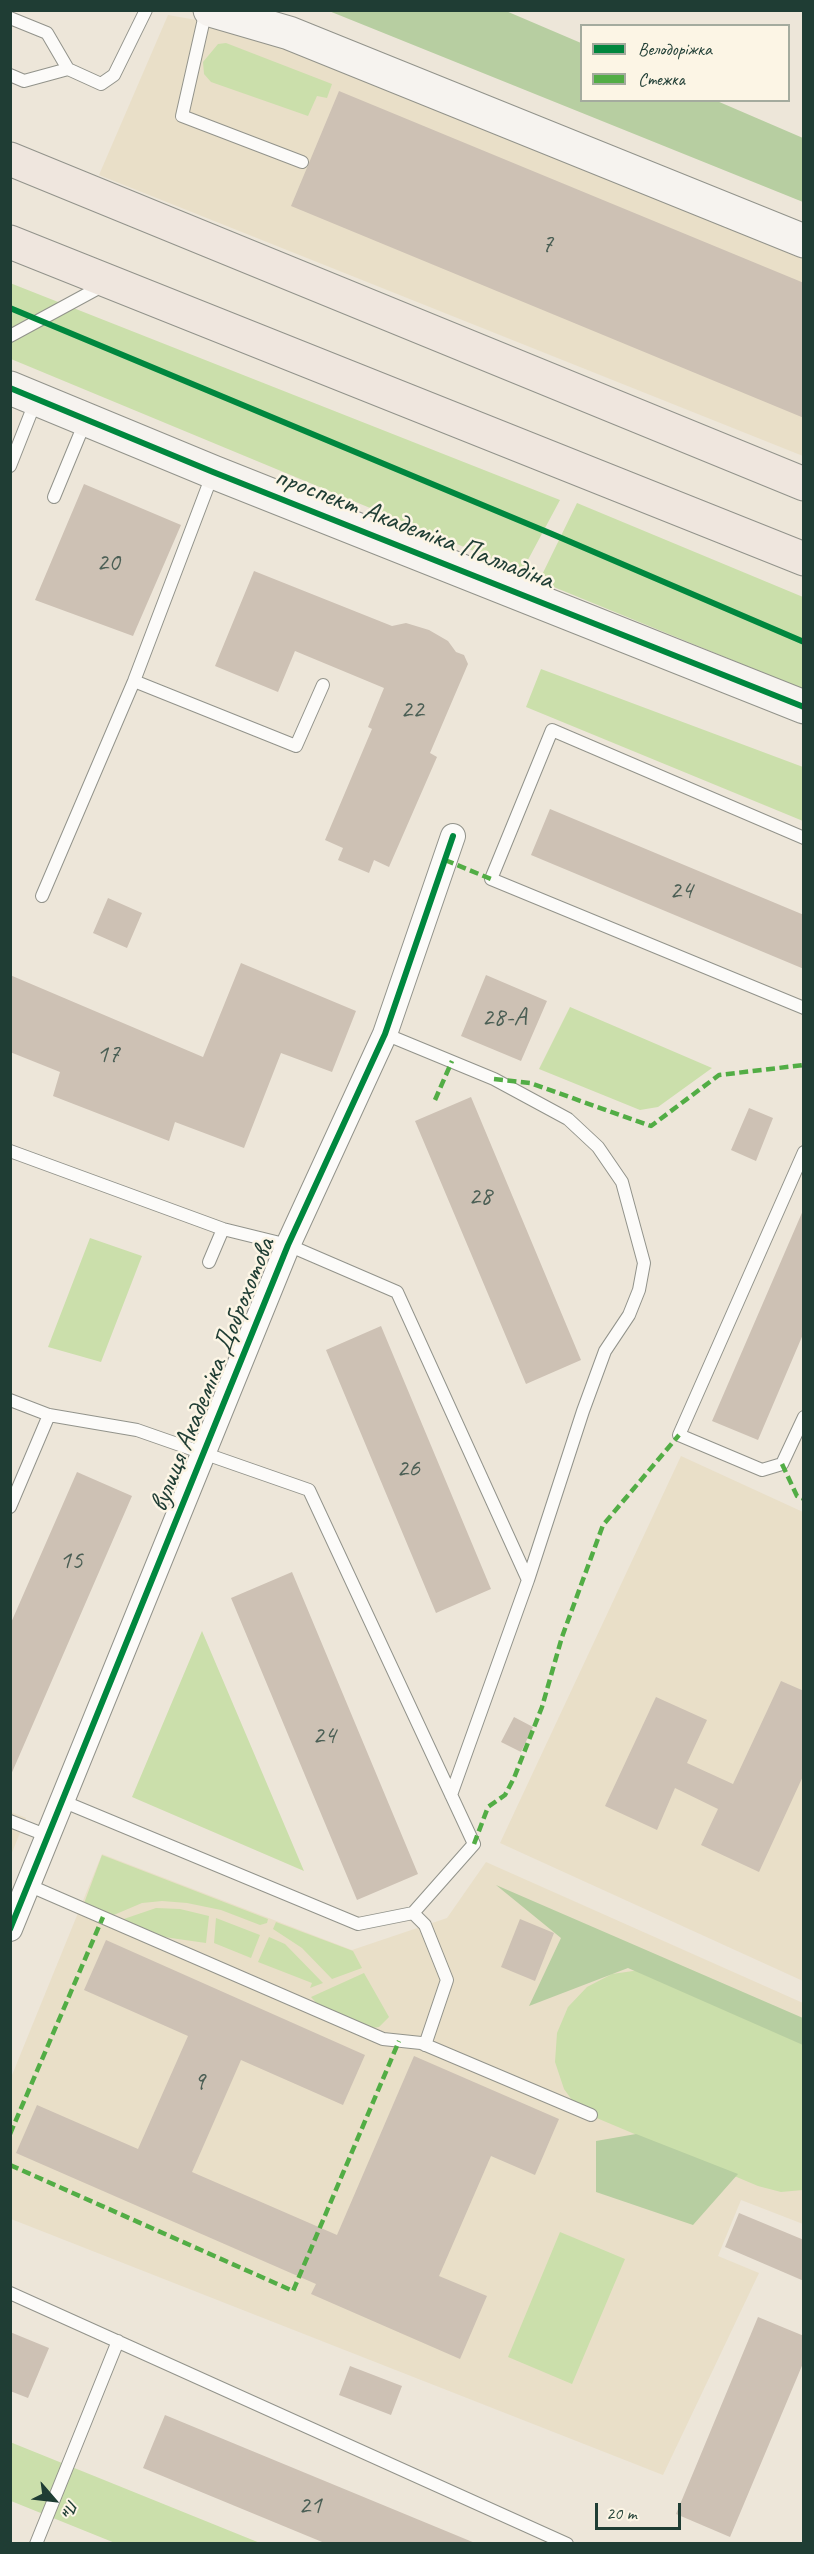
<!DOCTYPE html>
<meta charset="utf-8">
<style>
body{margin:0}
#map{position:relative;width:814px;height:2554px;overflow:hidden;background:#ede6d9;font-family:Caveat,sans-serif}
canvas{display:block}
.frame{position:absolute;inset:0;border:12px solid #1f3d34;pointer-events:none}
.legend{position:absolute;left:580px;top:24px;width:210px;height:78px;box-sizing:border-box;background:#fcf5e5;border:2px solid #a4ab9e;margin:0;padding:8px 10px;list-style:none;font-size:18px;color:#1f3d34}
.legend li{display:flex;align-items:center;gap:12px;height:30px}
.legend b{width:30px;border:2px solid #a4ab9e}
.north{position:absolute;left:24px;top:2470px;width:60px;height:60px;-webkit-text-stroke:4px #fcf5e5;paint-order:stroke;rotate:118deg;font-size:16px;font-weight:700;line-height:24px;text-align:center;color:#1f3d34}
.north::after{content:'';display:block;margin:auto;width:21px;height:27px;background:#1f3d34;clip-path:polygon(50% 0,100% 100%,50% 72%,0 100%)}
.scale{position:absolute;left:595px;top:2503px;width:86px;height:27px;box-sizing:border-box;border:3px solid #1f3d34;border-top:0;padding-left:8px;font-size:18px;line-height:21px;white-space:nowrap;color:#1f3d34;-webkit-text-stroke:4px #fcf5e5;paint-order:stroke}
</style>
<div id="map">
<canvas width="814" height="2554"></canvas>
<div class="frame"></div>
<ul class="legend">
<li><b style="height:8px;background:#00873e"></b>Велодоріжка</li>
<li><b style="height:8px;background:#52ad45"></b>Стежка</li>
</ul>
<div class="north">Пн</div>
<div class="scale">20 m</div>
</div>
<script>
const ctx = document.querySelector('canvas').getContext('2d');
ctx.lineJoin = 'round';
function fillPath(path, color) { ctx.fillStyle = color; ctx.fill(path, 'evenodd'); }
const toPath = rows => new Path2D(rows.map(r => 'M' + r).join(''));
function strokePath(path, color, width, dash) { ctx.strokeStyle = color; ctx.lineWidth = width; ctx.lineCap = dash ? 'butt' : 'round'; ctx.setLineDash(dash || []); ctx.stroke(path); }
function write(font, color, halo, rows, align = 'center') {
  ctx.font = font + ' Caveat,sans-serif'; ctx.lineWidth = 5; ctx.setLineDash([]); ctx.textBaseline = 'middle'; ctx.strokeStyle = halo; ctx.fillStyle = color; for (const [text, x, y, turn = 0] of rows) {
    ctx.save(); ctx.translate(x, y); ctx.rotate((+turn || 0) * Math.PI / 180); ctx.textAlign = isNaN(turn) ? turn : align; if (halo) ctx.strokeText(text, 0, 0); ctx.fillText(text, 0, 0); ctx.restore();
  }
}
fillPath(toPath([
 [168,15,259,31,803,250,803,456,99,175],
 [681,1456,803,1512,803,1981,500,1843],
 [11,1812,26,1818,11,1855],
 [102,1854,352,1950,447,1918,486,1862,803,2003,803,2224,741,2200,718,2256,759,2273,663,2475,11,2219,10,2080]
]), '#e9dfc8');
fillPath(toPath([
 [226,43,332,84,327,98,317,96,308,116,211,82,204,74,203,62,218,44],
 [10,283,560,500,522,571,11,359],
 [577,503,803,597,803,689,539,581],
 [541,669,803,767,803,821,526,707],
 [570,1007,712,1068,658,1107,640,1110,539,1069],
 [90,1238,142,1256,101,1362,48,1347],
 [202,1631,304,1871,132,1797],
 [102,1855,268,1919,267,1923,260,1925,221,1910,187,1903,162,1901,142,1903,109,1917,83,1906],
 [156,1908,180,1909,209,1916,206,1943,157,1936,118,1921],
 [216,1918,260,1935,251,1958,214,1943],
 [276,1922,353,1951,362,1968,332,1979,302,1948,273,1929],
 [269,1937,285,1944,323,1983,310,1988,312,1983,258,1962],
 [640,1970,803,2039,803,2190,781,2192,758,2186,580,2111,564,2089,555,2062,557,2033,568,2007,587,1987,612,1974],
 [364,1973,389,2017,379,2027,373,2028,320,2007,311,1997],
 [560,2232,625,2259,572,2384,508,2357],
 [10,2442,260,2543,115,2543,11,2501]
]), '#cbdfab');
fillPath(toPath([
 [329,11,506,11,581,43,582,100,717,101,803,138,803,202],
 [496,1885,803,2018,803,2045,628,1968,529,2006,561,1938],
 [636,2134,738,2174,693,2225,596,2192,596,2141]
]), '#b7cea1');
fillPath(toPath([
 [339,91,804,283,804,418,291,206],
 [84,484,181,525,133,636,35,600],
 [254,571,392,626,406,623,429,630,448,641,456,652,464,655,468,664,430,753,437,757,389,867,374,860,369,873,338,860,343,848,325,840,372,729,368,727,384,688,295,651,278,692,215,666],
 [550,809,804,915,804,969,531,855],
 [108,898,142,913,127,948,93,933],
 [241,963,356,1011,332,1072,281,1053,244,1148,175,1122,169,1141,53,1096,60,1072,10,1052,10,975,203,1057],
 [486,975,547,1001,521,1061,461,1036],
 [471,1097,581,1360,526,1384,415,1121],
 [749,1108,773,1118,756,1161,731,1150],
 [804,1208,804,1332,758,1440,712,1421],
 [381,1326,491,1589,436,1613,326,1350],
 [77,1472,132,1496,10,1777,10,1625],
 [292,1572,418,1874,357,1900,231,1598],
 [781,1681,804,1691,804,1774,759,1872,701,1845,718,1809,675,1788,657,1830,605,1806,656,1697,707,1720,687,1763,733,1784],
 [514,1717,533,1727,521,1752,501,1742],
 [520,1919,554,1933,535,1981,501,1967],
 [106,1940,365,2055,343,2105,241,2060,192,2172,337,2235,414,2056,559,2119,535,2175,491,2156,439,2276,487,2296,460,2359,311,2294,316,2284,16,2153,37,2105,138,2149,188,2036,84,1990],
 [739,2213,804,2240,804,2281,725,2247],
 [758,2317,804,2336,804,2361,730,2537,676,2514],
 [10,2332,49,2348,28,2398,10,2391],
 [350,2366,402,2386,391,2415,339,2395],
 [165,2415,475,2543,475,2544,327,2544,143,2468]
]), '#cdc1b4');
const lane = toPath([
 [206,10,182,116,302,162],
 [10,18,47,33,68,69],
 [10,75,24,81,68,69,101,84,114,75,146,10],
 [10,336,104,285],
 [10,466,36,400],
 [54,497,85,422],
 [134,681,296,746,323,685],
 [804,838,552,730,491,879,804,1008],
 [42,896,134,681,213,473],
 [385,1034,494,1079,568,1119,598,1147,622,1182,644,1263,639,1290,629,1315,605,1351,583,1411,528,1580,451,1795],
 [10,1151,223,1229,288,1245,397,1292,528,1580],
 [804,1152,679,1435,762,1470,782,1464,804,1417],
 [209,1262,223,1229],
 [10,1400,49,1415,137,1430,309,1490,474,1844,413,1913,358,1924,62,1801],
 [10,1507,49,1415],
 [10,1821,48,1836],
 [28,1885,383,2039,421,2043,591,2115],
 [413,1913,425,1925,447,1980,425,2045],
 [10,2293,567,2544],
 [36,2544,118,2341]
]);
const street = toPath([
 [10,1929,288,1245,385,1034,453,836]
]);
const secondary = toPath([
 [210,10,289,33,804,241],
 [10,388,213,472,804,707]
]);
const highway = toPath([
 [10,159,804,484],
 [10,242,804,559]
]);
strokePath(lane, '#92938b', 14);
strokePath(street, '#92938b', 26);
strokePath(secondary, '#92938b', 35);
strokePath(highway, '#92938b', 35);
strokePath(lane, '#fcfbf9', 12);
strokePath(street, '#fcfbf9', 24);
strokePath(secondary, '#f6f3ef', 33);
strokePath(highway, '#efe6de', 33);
strokePath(toPath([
 [445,860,491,879],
 [494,1079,530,1083,651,1126,719,1075,804,1065],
 [435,1100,452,1061],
 [782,1464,797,1496,804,1499],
 [474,1844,488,1807,505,1795,514,1778,542,1707,562,1637,603,1525,679,1435],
 [10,2134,103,1917],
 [10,2165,293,2291,399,2041]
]), '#52ad45', 4.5, [9, 4.5]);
strokePath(toPath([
 [10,308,552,534,804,642],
 [10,388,213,472,804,707],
 [10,1929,288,1245,385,1034,453,836]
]), '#00873e', 6);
write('26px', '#4a5e54', null, [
 ["7",547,245],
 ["20",108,563],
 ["22",412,710],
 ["24",681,891],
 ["28-А",504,1018],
 ["17",108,1055],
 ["28",480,1197],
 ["26",408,1469],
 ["15",71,1561],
 ["24",324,1736],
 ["9",199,2082],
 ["21",310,2506]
]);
write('28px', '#1f3d34', '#fcf5e5', [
 ["проспект Академіка Палладіна",414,529,21],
 ["вулиця Академіка Доброхотова",213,1375,-68]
]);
</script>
